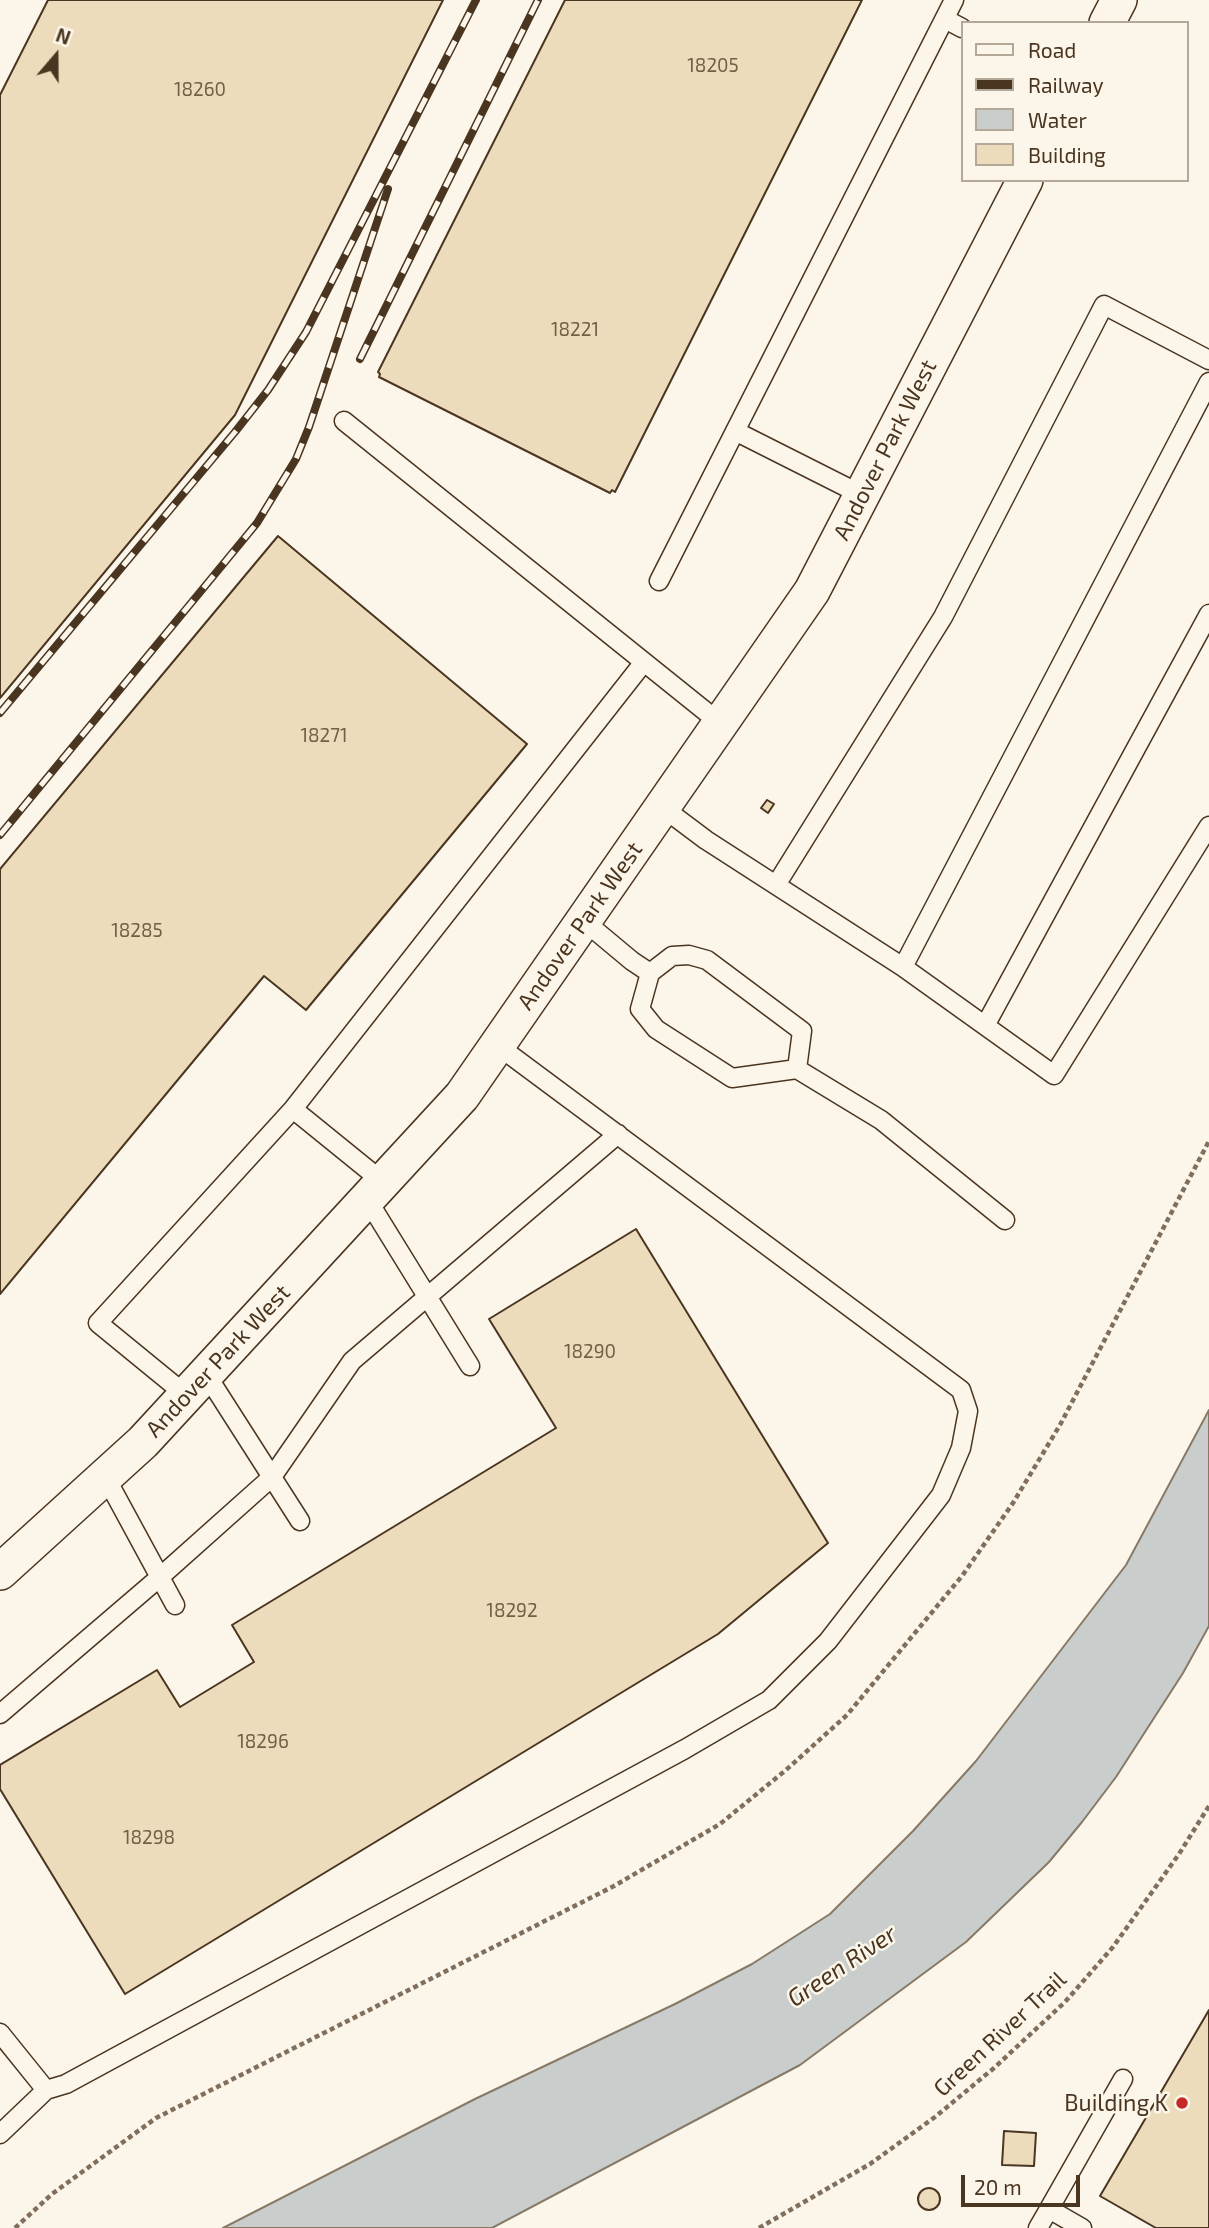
<!DOCTYPE html>
<style>
body{margin:0}
#map{position:relative;width:1209px;height:2228px;overflow:hidden;background:#fbf6e9;font-family:"Exo 2",sans-serif}
canvas{display:block}
.legend{position:absolute;left:961px;top:21px;width:228px;height:161px;box-sizing:border-box;background:#fbf6e9;border:2px solid #b4a999;margin:0;padding:9px 12px;list-style:none;font-size:21px;color:#4a3520}
.legend li{display:flex;align-items:center;gap:14px;height:35px}
.legend b{width:35px;border:2px solid #b4a999}
.north{position:absolute;left:21px;top:21px;width:70px;height:70px;-webkit-text-stroke:5px #fbf6e9;paint-order:stroke;rotate:20deg;font-size:19px;font-weight:700;line-height:28px;text-align:center;color:#4a3520}
.north::after{content:'';display:block;margin:auto;width:24px;height:32px;background:#4a3520;clip-path:polygon(50% 0,100% 100%,50% 72%,0 100%)}
.scale{position:absolute;left:961px;top:2175px;width:119px;height:32px;box-sizing:border-box;border:4px solid #4a3520;border-top:0;padding-left:9px;font-size:21px;line-height:24px;white-space:nowrap;color:#4a3520;-webkit-text-stroke:5px #fbf6e9;paint-order:stroke}
</style>
<div id="map">
<canvas width="1209" height="2228"></canvas>
<ul class="legend">
<li><b style="height:9px;background:#fbf6e9"></b>Road</li>
<li><b style="height:9px;background:#4a3520"></b>Railway</li>
<li><b style="height:19px;background:#c9cecd"></b>Water</li>
<li><b style="height:19px;background:#ecdcbc"></b>Building</li>
</ul>
<div class="north">N</div>
<div class="scale">20 m</div>
</div>
<script>
const ctx = document.querySelector('canvas').getContext('2d');
ctx.lineJoin = 'round';
function fillPath(path, color) { ctx.fillStyle = color; ctx.fill(path, 'evenodd'); }
const toPath = rows => new Path2D(rows.map(r => 'M' + r).join(''));
function strokePath(path, color, width, dash) { ctx.strokeStyle = color; ctx.lineWidth = width; ctx.lineCap = dash ? 'butt' : 'round'; ctx.setLineDash(dash || []); ctx.stroke(path); }
function write(font, color, halo, rows, align = 'center') {
  ctx.font = font + ' "Exo 2",sans-serif'; ctx.lineWidth = 5; ctx.setLineDash([]); ctx.textBaseline = 'middle'; ctx.strokeStyle = halo; ctx.fillStyle = color; for (const [text, x, y, turn = 0] of rows) {
    ctx.save(); ctx.translate(x, y); ctx.rotate((+turn || 0) * Math.PI / 180); ctx.textAlign = isNaN(turn) ? turn : align; if (halo) ctx.strokeText(text, 0, 0); ctx.fillText(text, 0, 0); ctx.restore();
  }
}
const water = toPath([
 [1209,1410,1209,1626,1183,1673,1116,1777,1082,1822,1049,1862,966,1942,800,2065,492,2228,223,2228,475,2099,675,2004,752,1964,830,1914,913,1831,976,1761,1126,1565,1209,1410]
]);
fillPath(water, '#c9cecd');
strokePath(water, '#887966', 2);
const building = toPath([
 [48,0,443,0,235,415,0,698,0,95,48,0],
 [565,0,862,0,615,492,612,490,610,493,379,377,380,374,378,372,565,0],
 [278,536,527,744,306,1010,264,976,0,1294,0,869,278,536],
 [767,800,774,804,768,813,761,808,767,800],
 [636,1229,828,1543,718,1634,125,1994,0,1789,0,1765,157,1670,180,1707,254,1662,232,1625,556,1428,489,1319,636,1229],
 [1209,2010,1209,2228,1156,2228,1100,2196,1209,2010],
 [1004,2131,1036,2133,1034,2166,1002,2165,1004,2131],
 '918 2199a11 11 0 1 1 22 0a11 11 0 1 1-22 0Z'
]);
fillPath(building, '#ecdcbc');
strokePath(building, '#4a3520', 2);
const service = toPath([
 [945,19,962,28],
 [344,421,720,723],
 [735,431,862,495],
 [659,581,954,0],
 [662,807,706,840,903,967,1054,1075,1209,826],
 [776,885,943,617,1104,305,1209,360],
 [584,921,632,961,650,973],
 [903,967,1209,382],
 [986,1024,1209,614],
 [797,1069,802,1031,707,960,689,955,672,956,650,973,640,1009,656,1029,732,1078,797,1069,881,1120,1005,1220],
 [293,1109,383,1182],
 [367,1199,470,1366],
 [206,1374,300,1521],
 [186,1395,98,1323,293,1109,644,662],
 [105,1476,175,1605],
 [0,1714,160,1577,272,1477,352,1361,618,1134],
 [0,2033,46,2090],
 [0,2134,46,2090,66,2084,685,1749,769,1700,828,1641,941,1495,961,1448,968,1411,961,1390,497,1045],
 [1038,2228,1049,2209],
 [1082,2228,1049,2209,1123,2079]
]);
const minor = toPath([
 [1107,23,1119,0],
 [0,1572,143,1442,462,1096,812,591,1025,180]
]);
strokePath(service, '#4a3520', 21);
strokePath(minor, '#4a3520', 38);
strokePath(toPath([
 [15,2228,52,2194,156,2118,614,1886,720,1824,786,1770,847,1715,962,1576,1013,1503,1060,1425,1209,1141],
 [759,2228,870,2164,935,2117,994,2068,1065,2002,1113,1947,1179,1854,1209,1806]
]), '#7f6f5c', 4.5, [5, 3.5]);
strokePath(service, '#fbf6e9', 18);
strokePath(minor, '#fbf6e9', 35);
const rail = toPath([
 [360,359,538,0],
 [0,713,235,432,268,390,306,332,476,0],
 [0,835,257,523,296,459,309,427,388,189]
]);
strokePath(rail, '#4a3520', 8);
strokePath(rail, '#fbf6e9', 5, [16]);
for (const [x, y, r, color] of [
 [1182,2103,7,"#c62828"]
]) { const dot = new Path2D(); dot.arc(x, y, r, 0, 2 * Math.PI); ctx.fillStyle = color; ctx.fill(dot); strokePath(dot, '#fbf6e9', 2.5); }
write('19px', '#725f47', null, [
 ["18205",713,66],
 ["18260",200,90],
 ["18221",575,330],
 ["18271",324,736],
 ["18285",137,931],
 ["18290",590,1352],
 ["18292",512,1611],
 ["18296",263,1742],
 ["18298",149,1838]
]);
write('23px', '#4a3520', '#fbf6e9', [
 ["Andover Park West",885,450,-63],
 ["Andover Park West",580,926,-55],
 ["Andover Park West",218,1361,-47],
 ["Green River Trail",1000,2034,-43]
]);
write('23px', '#4a3520', '#fbf6e9', [
 ["Building K",1168,2103]
], 'right');
write('italic 24px', '#4a3520', '#fbf6e9', [
 ["Green River",842,1966,-34]
]);
</script>
